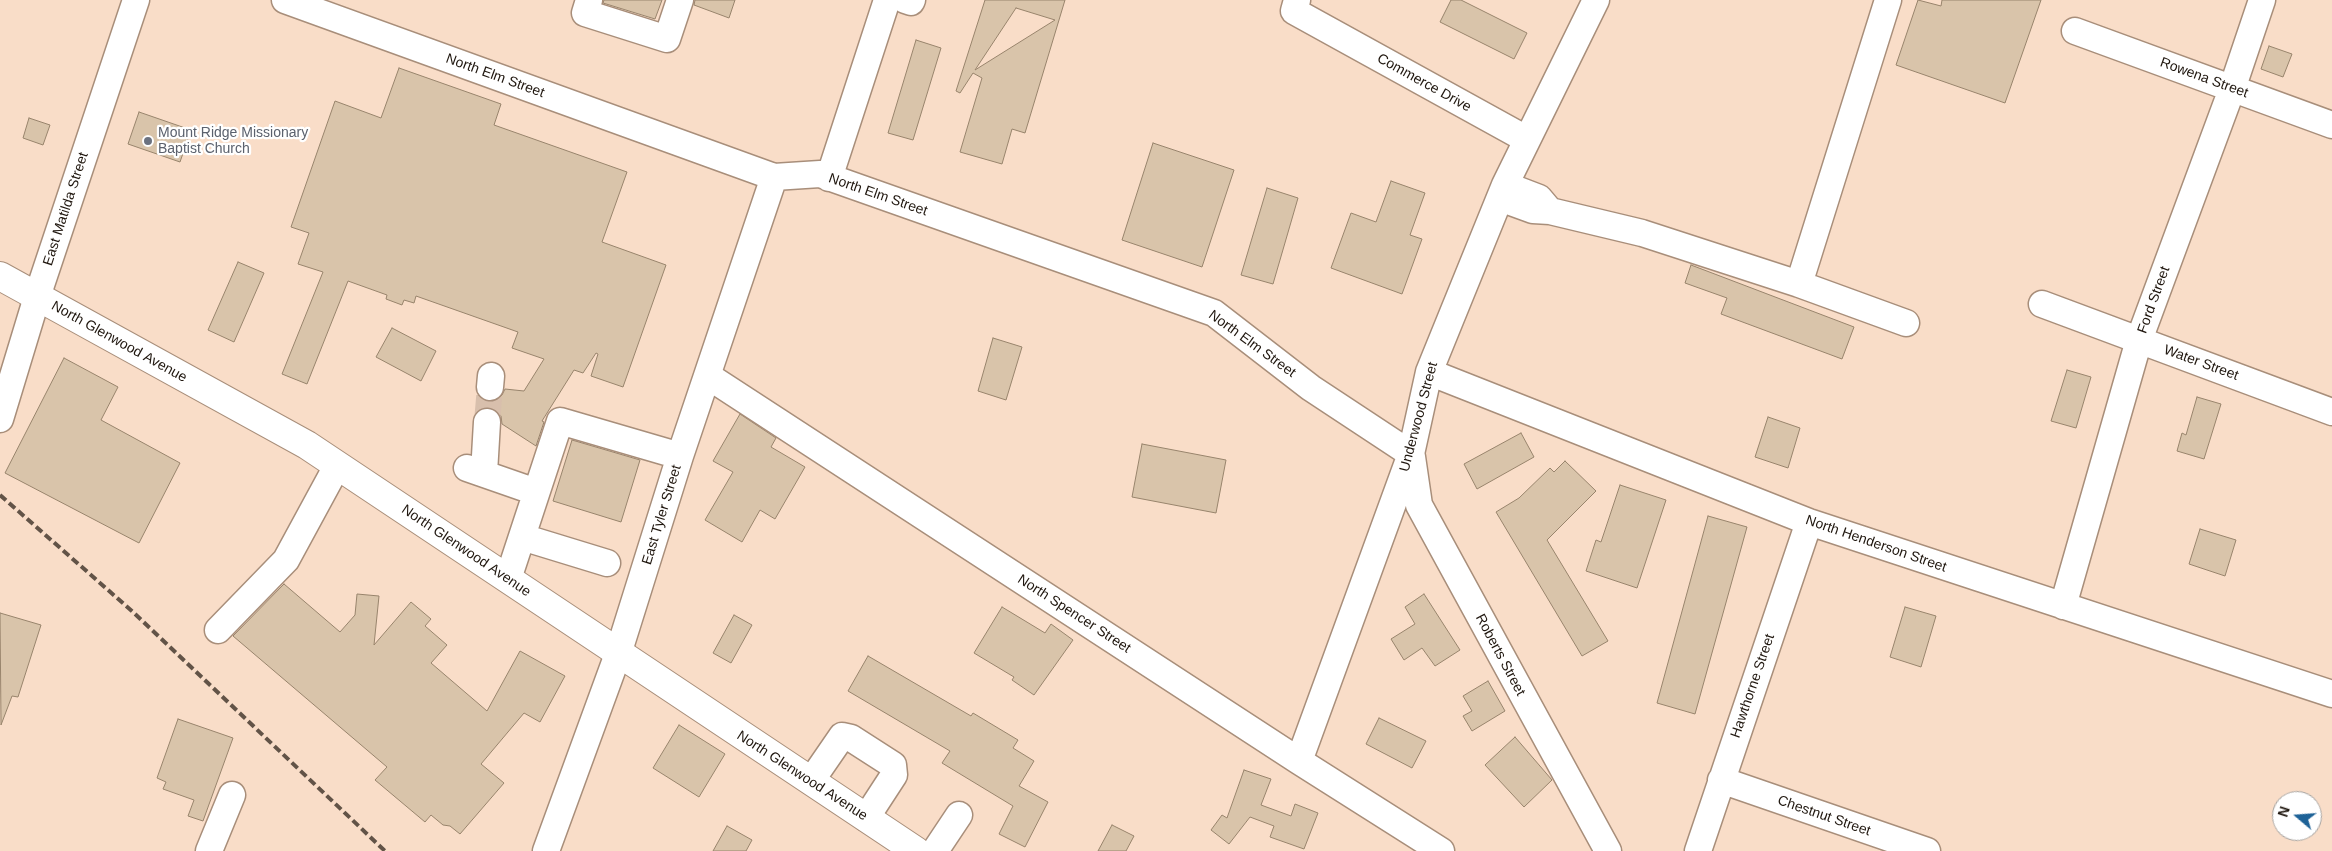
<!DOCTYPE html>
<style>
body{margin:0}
#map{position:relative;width:2332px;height:851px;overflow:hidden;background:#f9ddc8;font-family:Helvetica,sans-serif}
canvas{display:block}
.north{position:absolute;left:2272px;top:791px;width:50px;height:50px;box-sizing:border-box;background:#fff;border:1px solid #a5a29f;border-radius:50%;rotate:288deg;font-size:14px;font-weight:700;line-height:20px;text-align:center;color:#1f160e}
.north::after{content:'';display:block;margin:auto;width:18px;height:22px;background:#1e6297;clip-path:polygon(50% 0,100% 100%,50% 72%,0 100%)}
</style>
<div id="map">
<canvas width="2332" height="851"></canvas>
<div class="north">N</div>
</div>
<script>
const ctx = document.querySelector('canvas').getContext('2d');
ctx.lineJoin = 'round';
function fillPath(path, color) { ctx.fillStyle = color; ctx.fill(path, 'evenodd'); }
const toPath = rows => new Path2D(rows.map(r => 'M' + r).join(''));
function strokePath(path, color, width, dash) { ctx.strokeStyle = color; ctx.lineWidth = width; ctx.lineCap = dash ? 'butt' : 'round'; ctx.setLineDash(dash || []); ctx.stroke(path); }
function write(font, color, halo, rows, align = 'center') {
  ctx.font = font + ' Helvetica,sans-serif'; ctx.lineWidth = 4.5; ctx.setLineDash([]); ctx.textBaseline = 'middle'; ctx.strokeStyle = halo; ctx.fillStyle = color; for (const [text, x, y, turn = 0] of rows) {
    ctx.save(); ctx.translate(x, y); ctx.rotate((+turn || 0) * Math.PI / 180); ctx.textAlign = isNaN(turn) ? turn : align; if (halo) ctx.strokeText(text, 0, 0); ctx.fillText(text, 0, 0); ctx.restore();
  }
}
const building = toPath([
 [604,0,662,0,655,19,603,3,604,0],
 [695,0,735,0,729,18,694,5,695,0],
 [985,0,1065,0,1025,133,1012,129,1002,164,960,152,982,78,973,73,960,93,956,91,985,0],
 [1016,8,1055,20,975,70,1016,8],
 [1451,0,1461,0,1527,33,1514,59,1440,22,1451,0],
 [1918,0,1941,6,1942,0,2041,0,2005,103,1896,65,1918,0],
 [916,40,941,48,913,140,888,133,916,40],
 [2269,46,2292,54,2283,77,2261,69,2269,46],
 [399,68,501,104,494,125,627,172,602,242,666,265,623,387,591,376,598,354,596,353,583,373,574,370,542,421,544,422,536,446,502,424,501,416,495,409,487,407,476,413,478,395,482,399,489,402,497,400,502,395,505,389,524,391,544,359,512,348,518,332,416,296,414,303,404,300,402,305,386,299,387,295,348,281,307,384,282,374,323,272,298,264,309,233,291,227,335,101,381,118,399,68],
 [139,112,191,130,180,162,128,144,139,112],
 [29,118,50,125,43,145,23,138,29,118],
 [1153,143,1234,170,1202,267,1122,240,1153,143],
 [1391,181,1425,193,1410,235,1422,239,1402,294,1331,268,1351,213,1376,222,1391,181],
 [1267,188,1298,198,1273,284,1241,275,1267,188],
 [238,262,264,273,234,342,208,330,238,262],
 [1691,265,1854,327,1842,359,1721,314,1727,298,1685,283,1691,265],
 [392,328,436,351,421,381,376,357,392,328],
 [993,338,1022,347,1006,400,978,391,993,338],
 [64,358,118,387,101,420,180,463,139,543,5,473,64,358],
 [2067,370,2091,377,2076,428,2051,421,2067,370],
 [2197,397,2221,404,2204,459,2177,451,2182,433,2186,435,2197,397],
 [740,414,776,438,771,447,805,467,775,519,760,510,742,542,705,520,733,472,713,461,740,414],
 [1768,417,1800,428,1788,468,1755,457,1768,417],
 [1521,433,1534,457,1477,489,1464,464,1521,433],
 [572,440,640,460,621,522,553,501,572,440],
 [1142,444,1226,460,1216,513,1132,497,1142,444],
 [1565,461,1596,491,1547,540,1608,641,1582,656,1496,512,1519,498,1550,468,1554,472,1565,461],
 [1620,485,1666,500,1637,588,1586,571,1596,540,1601,542,1620,485],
 [1708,516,1747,527,1695,714,1657,703,1708,516],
 [2200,529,2236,540,2225,576,2189,564,2200,529],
 [284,584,340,632,355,615,357,594,379,596,374,645,411,602,431,619,425,626,447,645,431,663,487,711,520,651,565,676,540,722,524,713,481,764,504,783,460,834,450,826,443,825,431,815,425,822,375,780,387,767,233,636,284,584],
 [1424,594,1460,650,1435,666,1422,648,1404,660,1391,639,1415,624,1405,607,1424,594],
 [1002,607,1045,633,1051,624,1073,640,1034,695,1012,680,1014,677,974,653,1002,607],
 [1905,607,1936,616,1921,667,1890,657,1905,607],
 [0,613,41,625,18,697,12,696,1,725,0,613],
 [734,615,752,625,731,663,713,653,734,615],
 [868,656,971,716,973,713,1018,740,1013,748,1034,761,1019,786,1048,802,1025,847,999,834,1013,806,942,763,950,751,848,691,868,656],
 [1488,681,1505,711,1472,731,1463,716,1472,711,1463,696,1488,681],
 [1379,718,1426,741,1412,768,1366,744,1379,718],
 [178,719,233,738,203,821,188,816,194,800,163,789,166,782,157,778,178,719],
 [679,725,725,754,699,797,653,768,679,725],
 [1515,737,1552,780,1524,807,1485,765,1515,737],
 [1244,770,1271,779,1261,805,1291,816,1295,804,1318,813,1304,849,1270,837,1274,826,1250,817,1229,844,1211,830,1222,815,1227,818,1244,770],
 [1112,825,1134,836,1126,851,1098,851,1112,825],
 [727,826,752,840,746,851,713,851,727,826]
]);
fillPath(building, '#d9c4aa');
strokePath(building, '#98846c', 1);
strokePath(toPath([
 [487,422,490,387]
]), '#d8bfac', 26, [26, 13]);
const minor = toPath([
 [285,0,774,177,820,174,1214,313,1311,388,1411,454],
 [589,0,585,13,667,39,680,0],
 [905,0,911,2,912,0],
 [1297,0,1294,11,1526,139],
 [1888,0,1799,284,1906,323],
 [2075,31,2332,125],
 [829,178,887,0],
 [1500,198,1533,210,1550,211,1539,198,1505,185],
 [1550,211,1642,233,1799,284],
 [2042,304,2332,412],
 [1429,372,1809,522,2332,694],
 [708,376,1299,761,1441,851],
 [490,387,491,376],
 [0,419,37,297,136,0],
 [1412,457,1419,505,1608,851],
 [467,468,536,492],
 [484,473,487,422],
 [522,537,607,563],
 [508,579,560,421,680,456],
 [2063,606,2139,340,2232,89,2262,0],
 [218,630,286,560,337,466],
 [1299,761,1411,454,1429,372,1505,185,1596,0],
 [1721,780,1927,851],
 [811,781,842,736,851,738,893,765,894,775,866,818],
 [209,851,232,795],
 [546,851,618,654,680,456,774,177],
 [935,851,959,815],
 [1698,851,1809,522]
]);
const major = toPath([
 [0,276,307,445,916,851]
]);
strokePath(minor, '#a88e7a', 29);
strokePath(major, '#a88e7a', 30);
strokePath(minor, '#fff', 26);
strokePath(major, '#fff', 28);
strokePath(toPath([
 [0,495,133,612,385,851]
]), '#625347', 4, [8, 4]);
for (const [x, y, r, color] of [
 [148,141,5,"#6b7280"]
]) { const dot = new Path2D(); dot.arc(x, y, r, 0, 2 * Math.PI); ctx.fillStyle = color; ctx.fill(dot); strokePath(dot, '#fff', 2); }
write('14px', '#1f160e', '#fff', [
 ["North Elm Street",495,76,20],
 ["Rowena Street",2204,78,20],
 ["Commerce Drive",1424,83,29],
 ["North Elm Street",878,195,19],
 ["East Matilda Street",66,209,-72],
 ["Ford Street",2154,300,-70],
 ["North Glenwood Avenue",119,342,29],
 ["North Elm Street",1252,344,36],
 ["Water Street",2201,363,20],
 ["Underwood Street",1419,417,-75],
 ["East Tyler Street",662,515,-73],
 ["North Henderson Street",1876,544,19],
 ["North Glenwood Avenue",466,551,34],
 ["North Spencer Street",1074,614,33],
 ["Roberts Street",1500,655,62],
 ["Hawthorne Street",1753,686,-71],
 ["North Glenwood Avenue",802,776,33],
 ["Chestnut Street",1824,816,19]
]);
write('14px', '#5b616d', '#fff', [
 ["Mount Ridge Missionary",158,133],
 ["Baptist Church",158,149]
], 'left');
</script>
